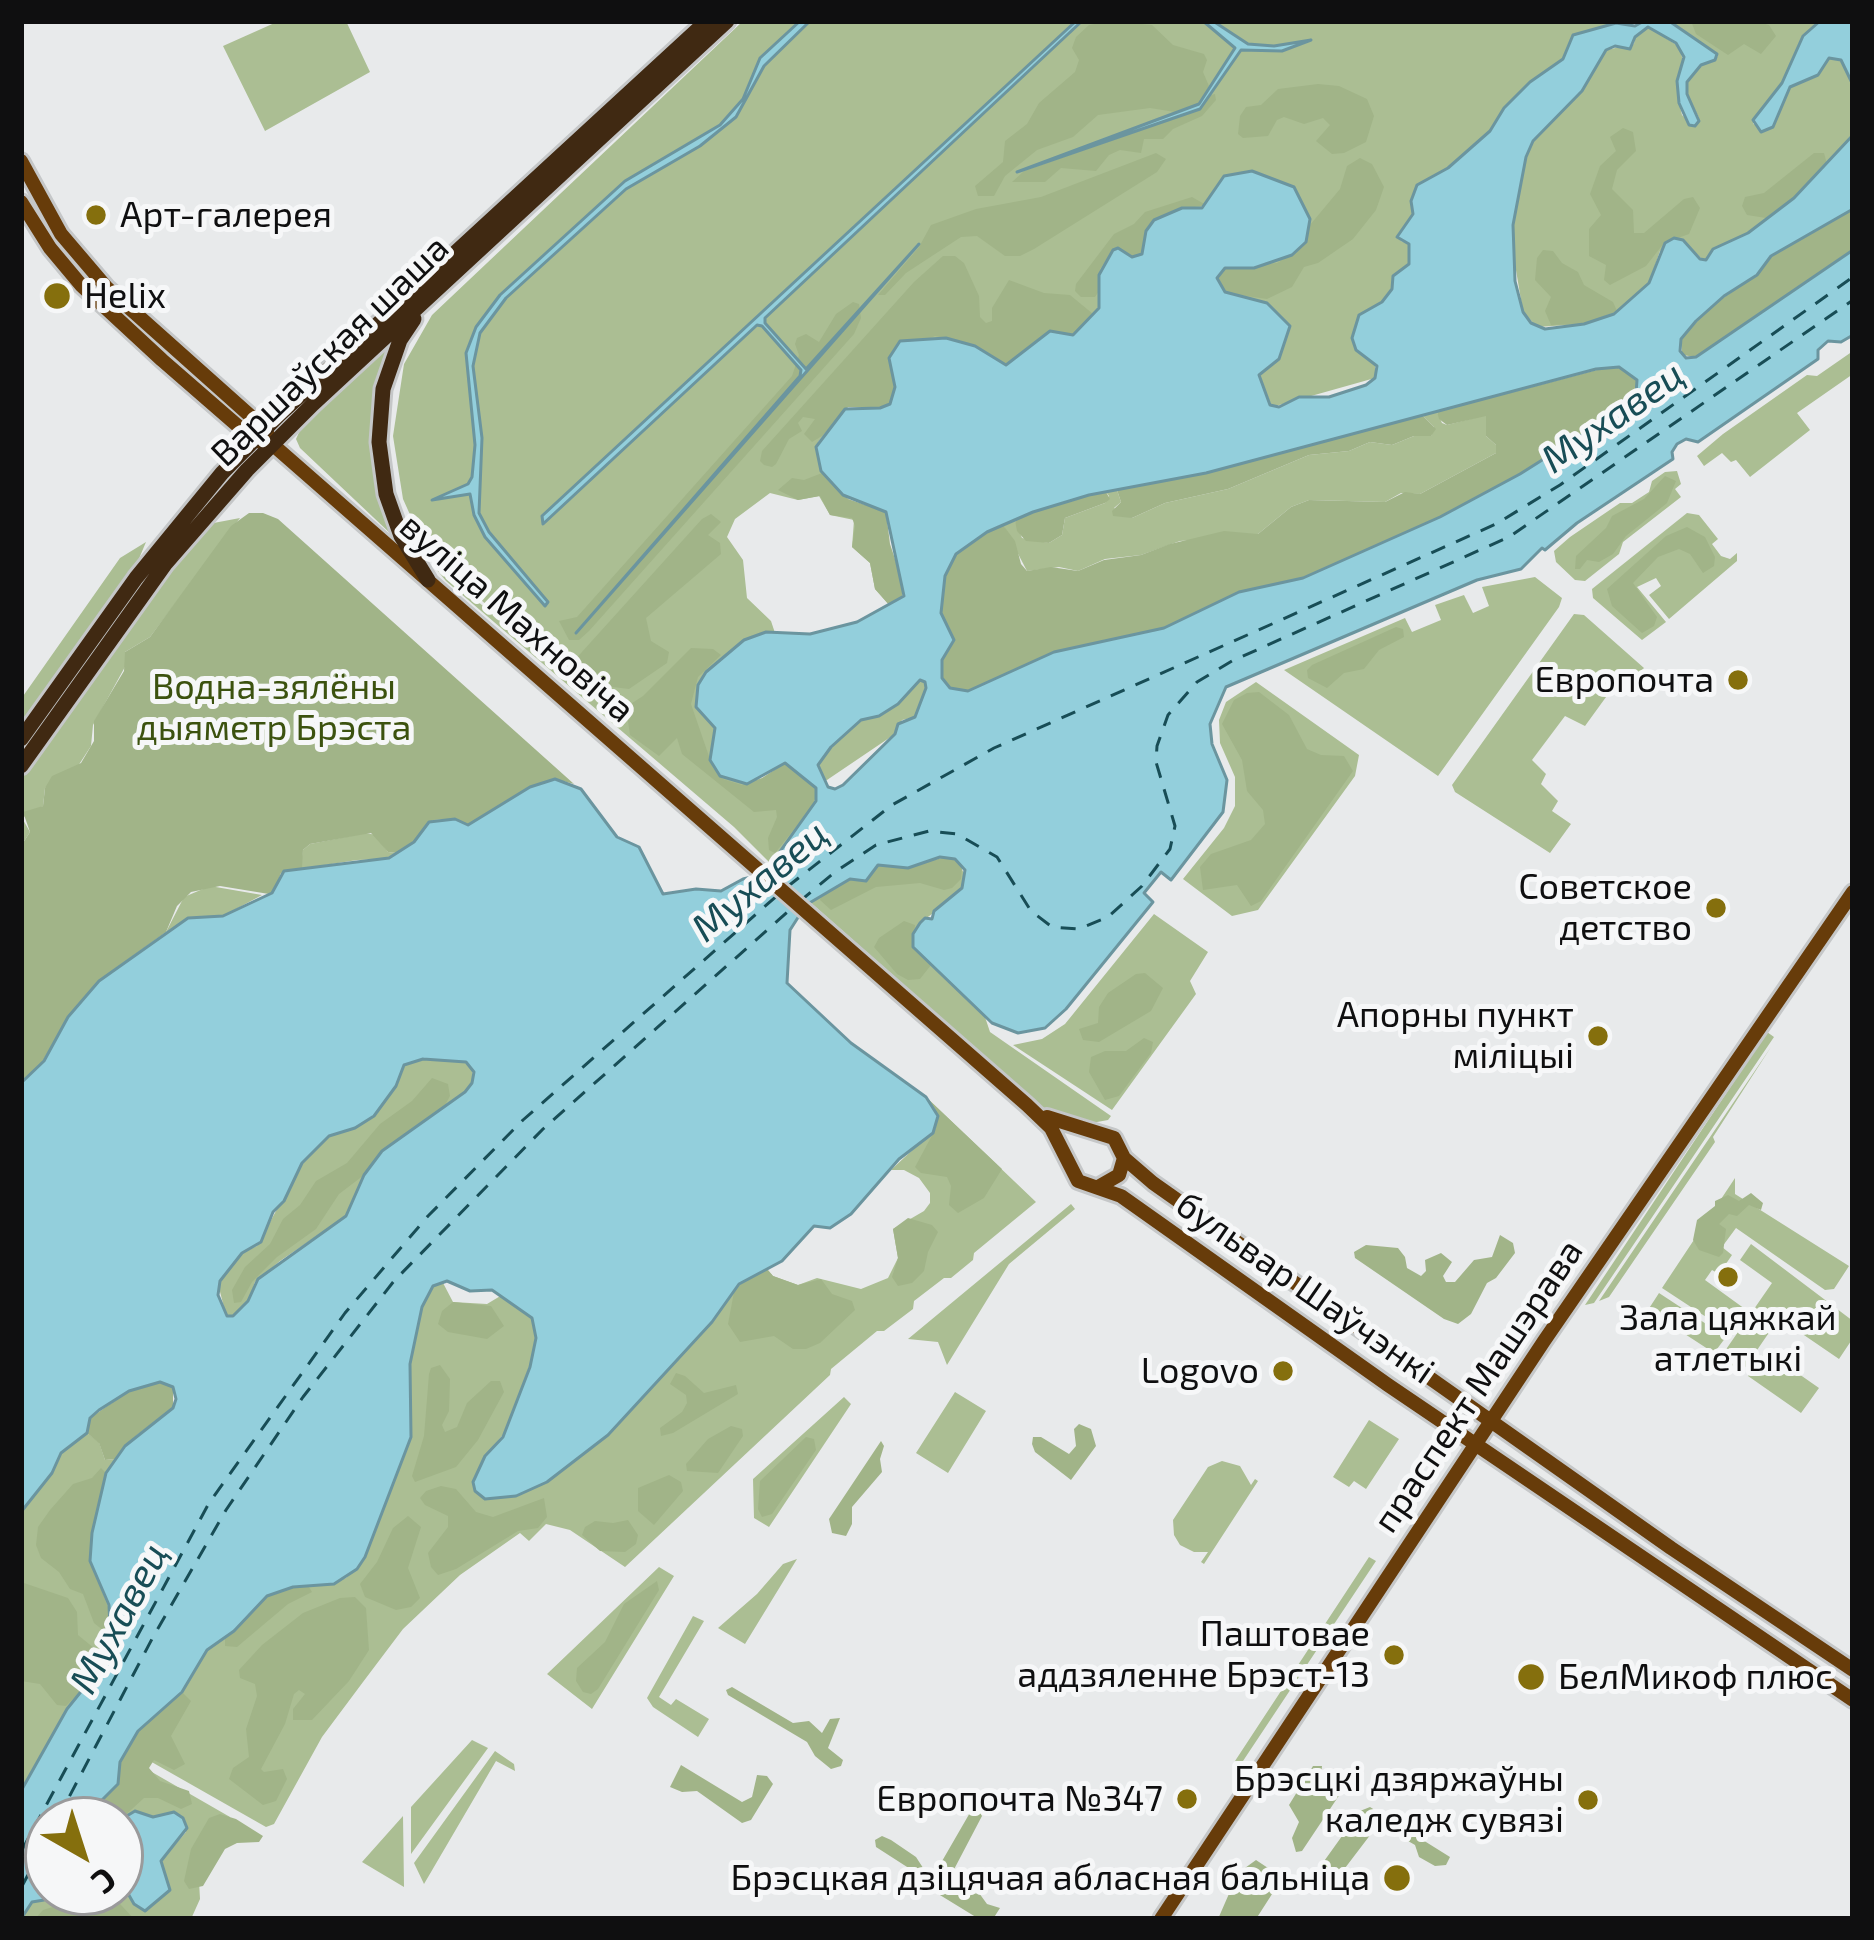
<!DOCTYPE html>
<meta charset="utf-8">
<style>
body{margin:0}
#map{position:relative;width:1874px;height:1940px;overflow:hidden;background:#e8eaeb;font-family:"Exo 2",sans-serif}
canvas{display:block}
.frame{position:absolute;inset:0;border:24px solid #0f0f10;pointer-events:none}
.north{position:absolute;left:24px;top:1796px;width:120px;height:120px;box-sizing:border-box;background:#f6f7f8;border:3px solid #9a9a9b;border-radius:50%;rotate:141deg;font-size:33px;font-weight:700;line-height:48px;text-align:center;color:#0f0f10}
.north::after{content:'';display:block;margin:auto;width:42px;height:54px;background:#856f0d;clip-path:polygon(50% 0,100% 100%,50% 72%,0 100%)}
</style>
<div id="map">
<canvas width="1874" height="1940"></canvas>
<div class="frame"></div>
<div class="north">С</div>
</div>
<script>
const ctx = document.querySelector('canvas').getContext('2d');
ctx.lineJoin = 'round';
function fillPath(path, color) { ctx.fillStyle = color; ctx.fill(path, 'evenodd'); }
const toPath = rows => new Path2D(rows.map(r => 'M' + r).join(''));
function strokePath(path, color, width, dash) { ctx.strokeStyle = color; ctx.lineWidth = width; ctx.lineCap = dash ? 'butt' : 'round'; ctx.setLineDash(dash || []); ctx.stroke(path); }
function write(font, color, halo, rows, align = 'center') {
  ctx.font = font + ' "Exo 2",sans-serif'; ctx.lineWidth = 10; ctx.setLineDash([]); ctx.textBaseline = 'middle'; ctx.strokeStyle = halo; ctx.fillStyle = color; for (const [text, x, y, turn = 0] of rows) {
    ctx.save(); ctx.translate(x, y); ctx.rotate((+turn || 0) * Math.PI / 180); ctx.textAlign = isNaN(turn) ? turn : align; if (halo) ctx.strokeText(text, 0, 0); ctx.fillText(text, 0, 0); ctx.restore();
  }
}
fillPath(toPath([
 [279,21,346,21,370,72,265,131,223,46],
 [743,21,1644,21,1571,39,1563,59,1530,82,1504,108,1490,131,1448,168,1417,185,1411,201,1413,214,1398,234,1401,241,1409,244,1409,264,1393,276,1392,289,1382,302,1362,313,1352,338,1356,350,1375,363,1375,378,1272,407,1259,375,1279,359,1282,342,1289,329,1232,294,1213,196,1101,299,1096,312,1081,325,975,346,946,338,845,409,818,442,819,465,848,499,890,606,875,589,870,563,852,547,854,520,830,515,819,496,798,500,770,493,735,519,727,537,743,560,747,598,771,621,775,633,762,633,742,641,700,680,696,707,715,728,711,763,816,801,771,864,734,827,446,581,432,564,544,656,444,567,421,539,403,499,393,436,404,364,432,315],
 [1669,21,1820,21,1803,36,1785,79,1753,124,1773,127,1790,87,1818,75,1829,58,1834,57,1841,60,1853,85,1853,135,1794,198,1748,233,1713,249,1704,261,1683,240,1660,251,1649,283,1614,314,1584,324,1537,327,1523,312,1513,252,1513,225,1526,157,1533,141,1582,91,1606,50,1634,44,1635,36,1648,27,1680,47,1683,62,1677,94,1682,115,1695,126,1699,118,1687,94,1686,83,1695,70,1718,56],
 [384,351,388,355,375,412,395,534,392,535,300,448,296,439,302,426],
 [1853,351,1853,374,1797,413,1810,430,1750,477,1736,460,1731,462,1722,453,1704,466,1697,456,1723,434,1807,375,1817,376],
 [1437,412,1442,423,1447,425,1486,415,1486,436,1496,445,1496,453,1420,494,1401,493,1385,502,1309,500,1291,507,1258,534,1180,541,1141,555,1105,559,1078,571,1059,567,1027,571,1003,525,1015,520,1022,538,1049,543,1062,535,1065,518,1105,503,1109,496,1106,492,1117,490,1121,502,1114,508,1132,518,1165,503,1228,489,1309,455,1349,451,1370,442,1392,445,1414,436,1431,436,1434,427,1423,416],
 [1677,471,1681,484,1675,489,1681,497,1623,542,1619,554,1585,581,1575,580,1556,562,1554,551,1570,537,1620,503,1632,503,1649,492,1652,481,1665,472],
 [1687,513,1699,515,1714,534,1718,539,1712,544,1721,556,1730,559,1737,553,1737,561,1669,619,1649,595,1661,586,1656,578,1637,587,1666,622,1642,640,1593,598,1592,589],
 [240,518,150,637,125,652,126,665,93,725,91,746,78,766,45,788,43,806,22,818,30,832,21,846,21,771,203,525],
 [146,542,138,561,21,727,21,699,120,558],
 [1535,577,1562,598,1559,607,1438,776,1284,670,1405,618,1412,632,1441,620,1435,605,1464,595,1473,613,1489,606,1482,587],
 [1574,614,1584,615,1644,668,1635,677,1622,675,1585,726,1565,716,1532,760,1546,774,1541,784,1558,801,1552,811,1571,824,1550,853,1455,792,1452,785],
 [920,680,925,682,926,688,916,717,902,720,895,734,824,782,818,765,831,747,861,720,879,716,898,704],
 [1256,682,1359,755,1355,776,1258,910,1232,916,1183,879,1224,828,1235,806,1235,777,1220,743,1219,720,1226,702],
 [366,833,376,835,388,852,396,853,385,859,357,860,300,869,303,850,310,844],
 [935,859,959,862,966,879,957,895,920,923,917,952,985,1017,990,1032,1111,1116,1108,1120,1086,1124,1042,1107,810,902,823,892],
 [210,886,262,895,223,916,188,918,166,932,184,897],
 [1154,914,1208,952,1190,981,1196,994,1112,1110,1013,1045,1042,1039,1065,1024],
 [1767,1032,1774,1037,1594,1303,1585,1305],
 [1771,1047,1713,1137,1715,1142,1609,1297,1599,1301],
 [423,1059,461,1060,473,1068,472,1083,461,1096,413,1125,378,1155,346,1216,280,1261,255,1282,249,1300,233,1316,226,1315,218,1284,242,1253,257,1246,302,1163,329,1136,358,1127,377,1114,404,1065],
 [926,1097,1036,1202,974,1253,973,1260,951,1278,944,1278,914,1301,913,1309,884,1331,877,1331,831,1369,830,1375,625,1567,570,1530,546,1524,529,1541,520,1533,460,1575,403,1629,363,1682,322,1737,274,1824,266,1827,127,1748,189,1682,207,1650,234,1631,267,1596,346,1578,365,1557,411,1437,410,1364,422,1307,433,1286,442,1281,453,1302,487,1304,502,1295,532,1318,536,1338,534,1353,506,1431,492,1448,608,1435,712,1322,739,1284,767,1269,773,1276,798,1285,817,1278,861,1289,888,1278,898,1258,893,1229,924,1211,930,1203,930,1193,919,1178,904,1170,891,1170,936,1128,935,1109],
 [1735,1178,1735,1194,1849,1266,1834,1289,1825,1290,1736,1228,1722,1247,1732,1255,1719,1274,1712,1270,1705,1280,1745,1309,1729,1332,1662,1288],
 [1071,1204,1075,1209,1009,1264,947,1365,938,1342,908,1339],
 [1751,1244,1853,1321,1853,1338,1839,1359,1779,1318,1742,1372,1720,1358,1772,1283,1740,1260],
 [1659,1293,1726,1337,1714,1353,1648,1310],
 [1766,1351,1819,1388,1801,1413,1748,1376],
 [955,1392,986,1411,948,1473,916,1453],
 [844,1397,851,1404,769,1527,754,1518,753,1479],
 [1369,1420,1399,1439,1366,1489,1354,1481,1349,1487,1333,1477],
 [87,1433,99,1442,105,1460,115,1459,106,1473,110,1627,96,1673,67,1709,21,1791,21,1512,61,1453],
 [1222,1461,1240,1466,1251,1485,1255,1479,1258,1481,1204,1564,1201,1562,1208,1552,1194,1552,1180,1545,1174,1535,1173,1520,1208,1467],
 [1369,1557,1376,1561,1241,1764,1235,1761],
 [797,1559,745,1644,718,1628,757,1594,783,1564],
 [659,1567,674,1576,592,1709,547,1674],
 [693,1616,704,1621,659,1697,671,1705,676,1699,709,1719,698,1737,653,1707,647,1698],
 [472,1740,488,1748,411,1854,411,1807],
 [495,1751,514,1764,515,1771,496,1761,424,1884,414,1863],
 [124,1756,230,1817,199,1881,200,1899,191,1919,22,1919,32,1902,41,1901,50,1892,120,1892,120,1854,132,1858,135,1865,127,1886,148,1910,170,1890,161,1861,186,1832,183,1818,173,1812,153,1817,125,1815,120,1820,88,1820],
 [403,1816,404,1887,362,1862]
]), '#abbe93');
fillPath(toPath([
 [1111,21,1152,25,1173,45,1204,54,1207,60,1203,72,1209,86,1199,103,1175,112,1150,108,1098,115,1073,137,1037,150,1005,176,994,196,978,196,975,186,1003,162,1005,141,1027,124,1039,103,1075,72,1079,60,1072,48,1076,37,1089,25],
 [1691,21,1755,21,1769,25,1776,36,1761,54,1744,44,1728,55,1696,34],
 [1318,84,1339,86,1367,99,1374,116,1366,142,1344,153,1332,154,1316,141,1330,125,1323,118,1304,124,1284,117,1277,120,1268,136,1243,138,1238,134,1240,116,1246,107,1261,105,1278,89],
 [1211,95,1215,94,1216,100,1202,116,1173,129,1163,139,1144,139,1141,153,1120,150,1109,155,1096,171,1061,168,1045,182,1012,182,1024,171,1197,111],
 [1623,128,1633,132,1636,151,1617,170,1612,189,1633,210,1634,233,1644,233,1684,199,1693,197,1700,208,1689,234,1664,243,1646,266,1610,285,1604,280,1606,265,1589,256,1589,229,1601,215,1590,194,1600,166,1616,151,1610,137],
 [1156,153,1166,159,1157,172,1034,249,1020,256,1005,256,977,236,961,237,906,273,885,295,878,295,919,247,931,225,976,209,1041,197],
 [1814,153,1824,153,1827,164,1794,198,1766,218,1747,215,1742,206,1745,197,1764,193],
 [1360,158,1372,164,1384,187,1376,210,1353,239,1318,263,1304,267,1292,287,1267,299,1232,294,1221,289,1217,278,1225,268,1277,263,1300,249,1310,225,1340,189,1347,166],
 [1192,197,1206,205,1177,210,1154,220,1146,231,1142,254,1132,257,1118,248,1113,250,1100,269,1099,291,1095,297,1081,297,1075,291,1076,284,1114,234,1134,224,1145,212],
 [1853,209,1853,250,1696,357,1682,355,1681,339,1711,306,1757,275,1770,256],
 [1543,250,1553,251,1562,263,1578,272,1584,285,1613,302,1617,311,1584,324,1551,325,1545,311,1551,297,1535,280,1537,258],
 [943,256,955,256,964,263,979,296,980,317,986,323,992,321,992,308,1009,280,1044,293,1070,295,1093,314,1073,335,1050,331,1006,365,975,346,935,336,889,358,895,387,890,404,880,408,848,407,822,436,812,442,804,434,815,419,803,417,798,423,802,431,789,439,776,464,772,467,764,465,760,461,762,451,914,282],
 [853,302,859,304,861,318,854,334,589,631,579,640,569,640,559,621,577,617,792,376,799,355,795,344,797,338,806,334,819,342,836,314],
 [1608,367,1627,369,1637,380,1636,394,1623,409,1520,474,1440,517,1303,578,1239,592,1164,628,1054,652,968,691,950,688,942,679,942,659,954,640,941,613,945,576,956,554,987,532,1003,525,1015,541,1021,564,1027,571,1051,567,1078,571,1104,560,1141,555,1170,544,1224,531,1258,534,1291,507,1309,500,1385,502,1405,492,1420,494,1496,453,1496,445,1486,436,1486,416,1447,425,1439,419,1437,412],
 [1423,416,1436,429,1431,436,1414,436,1392,445,1370,442,1349,451,1309,455,1228,489,1165,503,1132,518,1113,516,1112,511,1121,502,1117,490,1206,473],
 [822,473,848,499,886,512,890,544,904,586,902,598,890,606,875,589,870,563,852,547,855,526,852,518,830,515,820,496,798,500,778,490,792,478,804,480],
 [1665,476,1676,481,1667,503,1626,536,1613,554,1599,562,1587,560,1580,569,1575,569,1576,556,1606,528,1612,516,1644,499],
 [1106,492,1110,499,1105,503,1065,518,1062,535,1049,543,1026,541,1017,531,1015,520,1061,502],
 [249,513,263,513,278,519,574,784,555,779,530,787,467,825,455,819,433,820,414,842,396,853,388,852,371,833,310,844,303,850,302,868,281,873,274,891,269,894,220,886,191,892,177,906,166,932,101,979,68,1017,40,1066,21,1083,21,846,30,832,23,812,43,806,45,788,52,776,81,763,94,741,94,721,124,671,125,652,150,637,231,526],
 [711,514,721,522,708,535,720,543,721,554,646,618,651,641,669,652,667,663,629,689,589,684,573,674,572,663,702,519],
 [1687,527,1705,537,1715,557,1714,566,1703,573,1690,554,1679,549,1658,557,1633,583,1657,617,1654,626,1642,633,1612,606,1607,589,1666,536],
 [1396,627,1403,629,1404,637,1379,650,1364,669,1344,673,1327,688,1308,678,1307,670,1312,665],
 [691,648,713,649,721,655,698,677,691,704,713,768,723,779,742,785,762,778,785,763,812,782,818,792,812,807,775,853,769,850,768,838,777,817,776,810,754,812,682,754,677,738,659,756,630,735,626,707,643,696],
 [1259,692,1289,715,1307,749,1321,755,1344,756,1353,771,1261,901,1251,906,1237,885,1203,890,1200,867,1211,854,1251,840,1265,824,1263,810,1247,791,1242,760,1222,724,1234,700,1247,693],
 [945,857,955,859,962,867,961,879,952,888,944,890,920,883,876,887,831,910,820,900,822,893,850,879,863,882,878,865,908,868],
 [904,921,915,925,913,947,931,965,920,979,908,980,897,974,874,947,879,938],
 [1145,973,1163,988,1151,1011,1099,1042,1083,1040,1079,1029,1098,1023,1099,1007,1108,993,1136,974],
 [1144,1038,1153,1042,1151,1053,1119,1096,1105,1100,1089,1072,1091,1057,1105,1051,1126,1051],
 [432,1078,448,1084,450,1096,444,1107,382,1151,364,1175,339,1194,316,1229,277,1257,252,1282,241,1302,234,1303,232,1290,245,1267,270,1244,283,1219,300,1205,316,1181,347,1163,380,1124,412,1101],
 [926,1097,1002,1169,984,1198,958,1213,949,1205,951,1186,947,1177,921,1173,915,1167,936,1128,935,1109],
 [1751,1193,1763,1203,1761,1210,1749,1205,1737,1216,1729,1214,1719,1224,1726,1229,1723,1253,1719,1257,1699,1250,1693,1240,1697,1220,1715,1206,1715,1201,1728,1195,1739,1201],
 [908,1218,932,1225,938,1232,928,1252,924,1271,912,1283,898,1286,892,1277,898,1258,893,1229],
 [1500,1235,1513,1243,1515,1253,1496,1278,1487,1283,1471,1314,1458,1324,1444,1319,1355,1258,1354,1252,1366,1245,1398,1248,1405,1257,1407,1268,1421,1276,1426,1271,1425,1260,1441,1253,1452,1262,1443,1276,1446,1282,1455,1282,1474,1260,1492,1257],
 [767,1269,773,1276,798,1285,821,1279,832,1294,852,1301,855,1310,820,1343,806,1349,793,1349,774,1336,740,1342,728,1324,734,1292,745,1280],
 [453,1302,491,1306,504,1326,487,1339,448,1332,438,1324,442,1311],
 [440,1365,450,1379,449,1411,442,1425,445,1432,457,1427,467,1403,491,1381,500,1381,504,1392,478,1440,456,1467,415,1482,412,1476,424,1436,429,1374,431,1368],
 [676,1373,685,1376,704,1393,736,1385,738,1394,673,1433,661,1436,660,1428,682,1412,687,1403,686,1395,670,1384],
 [160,1382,173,1387,173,1408,137,1435,115,1459,105,1460,99,1443,87,1433,90,1418,129,1391],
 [1079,1424,1091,1429,1096,1446,1071,1480,1035,1452,1032,1444,1033,1437,1041,1437,1069,1454,1076,1446,1074,1429],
 [731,1426,742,1429,743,1436,718,1473,687,1471,686,1464,708,1439],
 [806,1437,814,1439,816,1450,772,1514,762,1517,758,1509,760,1481],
 [881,1441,884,1446,880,1459,882,1472,852,1507,852,1524,846,1536,832,1533,829,1519],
 [101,1468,106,1473,92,1533,90,1561,111,1615,110,1627,104,1631,94,1623,83,1594,70,1589,59,1572,41,1558,36,1545,38,1527,50,1510,73,1484,92,1478],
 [669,1475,681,1482,683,1491,654,1525,638,1511,638,1488],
 [441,1486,456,1489,476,1512,493,1517,544,1498,547,1517,538,1528,518,1531,456,1569,438,1575,431,1567,428,1553,448,1527,448,1516,425,1505,420,1498,426,1491],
 [408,1516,421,1527,408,1568,420,1598,411,1607,396,1610,365,1597,360,1584,377,1562,393,1528],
 [628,1520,638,1535,636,1544,625,1552,600,1551,582,1535,585,1527,595,1521,613,1523],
 [657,1581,659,1590,598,1689,591,1694,583,1692,576,1681,577,1668,605,1642,624,1604],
 [21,1582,68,1598,77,1612,78,1635,100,1653,88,1684,66,1706,57,1705,40,1684,21,1681],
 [293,1587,309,1587,312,1592,288,1604,237,1647,225,1646,225,1637,267,1596],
 [355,1597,366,1608,369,1650,349,1681,312,1720,293,1720,293,1709,305,1694,299,1690,294,1694,285,1724,261,1769,264,1772,283,1769,287,1779,276,1801,263,1805,229,1779,233,1768,249,1757,246,1729,257,1696,255,1684,240,1678,239,1670,262,1645,303,1613,340,1598],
 [732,1687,793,1723,809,1721,822,1733,830,1719,840,1718,828,1748,843,1760,841,1766,831,1769,815,1756,807,1742,728,1695,726,1690],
 [182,1692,191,1701,171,1736,185,1764,174,1770,154,1760,149,1768,160,1781,189,1791,192,1804,181,1809,158,1798,144,1798,120,1820,88,1820,120,1779,120,1762,138,1731],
 [681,1765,742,1802,752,1797,757,1775,767,1776,773,1784,751,1820,742,1823,697,1791,682,1792,670,1787],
 [1313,1766,1322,1766,1321,1775,1342,1791,1302,1851,1296,1852,1292,1838,1299,1822,1289,1805],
 [975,1804,982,1816,950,1877,959,1891,966,1895,979,1893,987,1904,1000,1908,993,1919,979,1919,935,1892,932,1883,876,1847,875,1840,882,1836,891,1840,916,1857,927,1874,934,1875],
 [1370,1807,1450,1857,1446,1865,1435,1866,1419,1857,1415,1845,1389,1830,1374,1830,1342,1872,1335,1877,1325,1875,1322,1864,1360,1811],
 [220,1814,236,1819,263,1836,259,1842,237,1843,225,1849,203,1886,189,1889,184,1881,191,1849,209,1818],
 [1256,1860,1277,1874,1274,1891,1256,1919,1218,1919,1238,1873],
 [73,1892,109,1892,134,1919,35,1919,43,1910,68,1902]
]), '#a1b488');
const water = toPath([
 [800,21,810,21,764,66,736,117,700,146,626,189,506,298,480,333,473,366,482,438,479,513,489,532,548,602,545,606,485,537,474,515,470,494,432,500,468,484,472,477,475,445,466,353,476,327,500,295,625,181,720,125,743,99,760,58,800,21],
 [1076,21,1082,21,765,318,765,323,806,369,919,244,576,633,800,376,801,370,762,326,757,325,543,524,542,516,1076,21],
 [1203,21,1213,21,1248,44,1274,46,1311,40,1282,51,1241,50,1200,109,1017,172,1199,104,1235,48,1203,21],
 [1644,21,1669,21,1717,54,1715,60,1701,65,1687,82,1687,94,1699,121,1695,126,1689,125,1679,103,1677,81,1684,57,1676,43,1648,27,1635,37,1630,49,1615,46,1606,50,1582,91,1533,141,1526,157,1513,225,1515,281,1523,312,1531,323,1545,329,1584,324,1614,314,1649,283,1665,243,1674,238,1683,240,1700,259,1706,260,1713,249,1748,233,1794,198,1853,135,1853,209,1771,256,1757,275,1724,296,1696,321,1681,339,1680,351,1686,358,1696,357,1853,250,1853,335,1841,342,1828,341,1818,350,1818,359,1698,442,1686,439,1677,444,1672,452,1673,459,1577,523,1545,550,1542,548,1521,569,1477,580,1226,687,1210,724,1212,744,1227,780,1223,812,1171,880,1161,872,1144,893,1153,902,1066,1009,1045,1028,1018,1033,992,1023,913,947,913,934,920,923,925,918,932,919,934,911,962,888,965,870,955,859,940,857,908,868,878,865,866,881,850,879,806,905,790,930,787,983,851,1043,926,1097,938,1116,933,1133,899,1159,851,1214,830,1228,814,1226,782,1261,739,1284,712,1322,608,1435,547,1482,516,1496,485,1499,475,1491,473,1482,485,1456,503,1437,530,1367,536,1338,532,1318,492,1290,470,1291,447,1281,433,1286,422,1307,410,1364,411,1437,365,1557,357,1569,334,1584,293,1587,267,1596,234,1631,207,1650,182,1692,138,1731,120,1762,118,1784,101,1801,95,1816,88,1820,48,1820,49,1894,44,1900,32,1902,21,1919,21,1791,67,1709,96,1673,110,1627,109,1605,90,1561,92,1533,106,1473,125,1446,173,1408,176,1399,173,1387,160,1382,129,1391,99,1410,90,1418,87,1433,61,1453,52,1473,21,1512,21,1083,44,1061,68,1017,99,981,188,918,223,916,272,893,284,871,389,858,414,842,429,822,455,819,468,825,530,787,555,779,581,789,617,837,639,847,663,894,696,889,721,891,743,879,764,874,816,801,816,788,785,763,747,784,720,776,710,760,715,728,696,707,698,685,706,672,744,640,766,632,810,634,857,622,904,596,886,512,843,495,821,471,816,447,845,409,880,408,890,404,895,387,889,358,900,341,946,338,975,346,1006,365,1050,331,1073,335,1099,308,1099,275,1113,250,1118,248,1132,257,1142,254,1146,231,1154,220,1182,208,1202,208,1224,176,1252,171,1294,187,1310,219,1306,242,1292,255,1254,268,1225,268,1217,278,1225,292,1267,303,1290,326,1279,359,1259,375,1270,405,1279,407,1299,397,1329,397,1366,385,1375,378,1377,366,1356,350,1352,338,1359,315,1382,302,1392,289,1393,276,1409,264,1409,244,1397,237,1413,214,1411,201,1417,185,1448,168,1490,131,1504,108,1530,82,1563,59,1573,35,1616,23,1635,26,1644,21],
 [1619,367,1637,380,1636,394,1623,409,1520,474,1440,517,1303,578,1239,592,1164,628,1054,652,968,691,950,688,942,678,942,660,954,640,941,613,945,576,956,554,987,532,1033,512,1089,495,1206,473,1596,369,1619,367],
 [920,680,925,682,926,688,915,717,898,724,895,734,843,785,835,789,828,787,818,765,831,747,861,720,879,716,898,704,920,680],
 [423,1059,466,1062,474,1072,472,1083,465,1092,382,1151,364,1175,346,1216,258,1279,248,1301,233,1316,227,1316,218,1295,220,1281,242,1253,261,1242,273,1212,284,1201,302,1163,329,1136,355,1128,374,1116,396,1086,404,1065,423,1059],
 [1820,21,1853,21,1853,85,1841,60,1829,58,1818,75,1790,87,1773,127,1761,132,1753,120,1782,83,1803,36,1820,21],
 [135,1811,153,1817,174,1812,183,1818,187,1828,161,1861,170,1890,145,1911,134,1904,126,1890,134,1861,120,1854,120,1820,135,1811]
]);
fillPath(water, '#93cfdc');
strokePath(water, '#6b959f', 3);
strokePath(toPath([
 [787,887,892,805,994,748,1496,524,1560,485,1853,277],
 [799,902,835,872,876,845,929,831,957,834,997,857,1031,911,1052,927,1079,929,1108,917,1142,886,1170,849,1175,826,1156,762,1157,746,1168,715,1197,682,1232,661,1509,537,1853,300],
 [57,1820,153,1637,226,1510,303,1397,394,1281,543,1129,792,908],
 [21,1852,209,1503,345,1313,428,1216,523,1120,780,893],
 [21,1888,48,1837]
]), '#184d56', 3, [15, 12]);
const primary = toPath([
 [21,161,61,234,107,288,265,429,272,444,1027,1105,1051,1128,1078,1181,1121,1196,1388,1385,1853,1700],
 [21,202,50,248,81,285,162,360,254,440,261,442],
 [1047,1117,1114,1138,1124,1158,1153,1183,1671,1548,1853,1670],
 [1098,1187,1119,1175,1124,1158],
 [1161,1919,1544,1341,1853,892]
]);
const highway = toPath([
 [414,319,400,340,383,389,379,442,386,494,401,536,428,580],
 [21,739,136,578,222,473,279,415,707,21],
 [21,766,166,563,247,470,313,404,727,21]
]);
strokePath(primary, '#c5c7c8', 20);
strokePath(highway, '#c5c7c8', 21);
strokePath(primary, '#673c0a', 14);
strokePath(highway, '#402912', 15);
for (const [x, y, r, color] of [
 [96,215,12,"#856f0d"],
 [57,296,15,"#856f0d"],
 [1738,680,12,"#856f0d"],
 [1716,908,12,"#856f0d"],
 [1598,1036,12,"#856f0d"],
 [1728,1277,12,"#856f0d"],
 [1283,1371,12,"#856f0d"],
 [1394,1655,12,"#856f0d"],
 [1531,1677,15,"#856f0d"],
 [1187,1799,12,"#856f0d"],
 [1588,1800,12,"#856f0d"],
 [1397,1878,15,"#856f0d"]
]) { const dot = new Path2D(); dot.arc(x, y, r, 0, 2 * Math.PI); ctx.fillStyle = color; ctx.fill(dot); strokePath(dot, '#f6f7f8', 4.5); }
write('36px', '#0f0f10', '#f6f7f8', [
 ["Арт-галерея",120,215,"left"],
 ["Helix",84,296,"left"],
 ["Европочта",1714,680],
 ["Советское",1692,887],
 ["детство",1692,928],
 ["Апорны пункт",1574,1015],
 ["міліцыі",1574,1056],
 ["Зала цяжкай",1728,1318,"center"],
 ["атлетыкі",1728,1359,"center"],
 ["Logovo",1259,1371],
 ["Паштовае",1370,1634],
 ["аддзяленне Брэст-13",1370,1675],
 ["БелМикоф плюс",1558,1677,"left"],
 ["Брэсцкі дзяржаўны",1564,1779],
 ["каледж сувязі",1564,1820],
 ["Европочта №347",1163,1799],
 ["Брэсцкая дзіцячая абласная бальніца",1370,1878]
], 'right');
write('36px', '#0f0f10', '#f6f7f8', [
 ["Варшаўская шаша",330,351,-44],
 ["вуліца Махновіча",517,618,41],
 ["бульвар Шаўчэнкі",1305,1288,35],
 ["праспект Машэрава",1478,1386,-56]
]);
write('36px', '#3c520f', '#f6f7f8', [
 ["Водна-зялёны",274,687],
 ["дыяметр Брэста",274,728]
]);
write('italic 39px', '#184d56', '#f6f7f8', [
 ["Мухавец",1613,417,-35],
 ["Мухавец",760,881,-40],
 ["Мухавец",119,1618,-62]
]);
</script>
